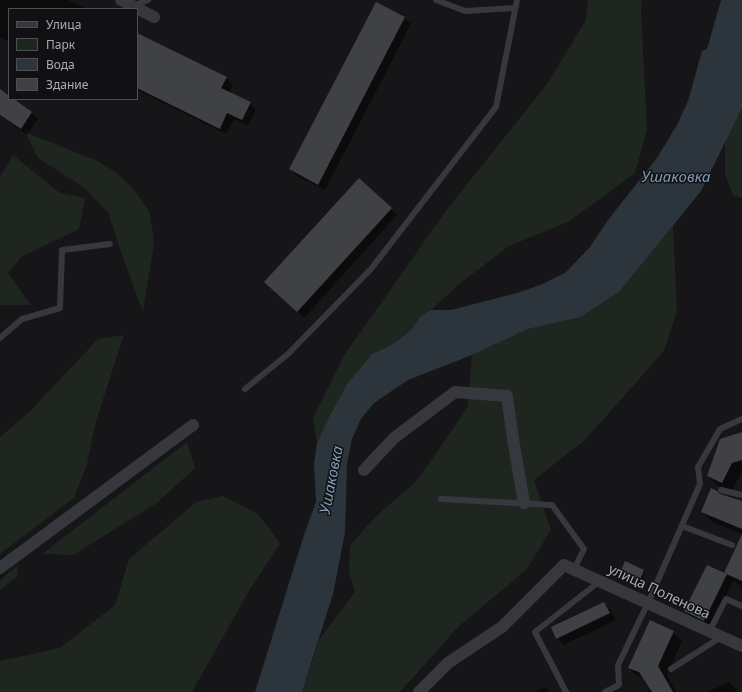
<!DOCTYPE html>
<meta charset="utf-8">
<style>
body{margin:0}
#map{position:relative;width:742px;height:692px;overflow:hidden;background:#161618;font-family:"Noto Sans",sans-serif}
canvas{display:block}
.legend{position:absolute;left:8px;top:8px;width:130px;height:92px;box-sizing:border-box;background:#111113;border:1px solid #4d4f55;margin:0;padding:5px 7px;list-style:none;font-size:12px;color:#a8adb8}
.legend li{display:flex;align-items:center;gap:8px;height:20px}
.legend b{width:20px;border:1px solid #4d4f55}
</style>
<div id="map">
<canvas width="742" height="692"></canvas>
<ul class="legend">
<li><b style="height:5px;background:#37383d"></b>Улица</li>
<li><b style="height:11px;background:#1e261f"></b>Парк</li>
<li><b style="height:11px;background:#2c353c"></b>Вода</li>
<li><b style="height:11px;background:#404145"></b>Здание</li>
</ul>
</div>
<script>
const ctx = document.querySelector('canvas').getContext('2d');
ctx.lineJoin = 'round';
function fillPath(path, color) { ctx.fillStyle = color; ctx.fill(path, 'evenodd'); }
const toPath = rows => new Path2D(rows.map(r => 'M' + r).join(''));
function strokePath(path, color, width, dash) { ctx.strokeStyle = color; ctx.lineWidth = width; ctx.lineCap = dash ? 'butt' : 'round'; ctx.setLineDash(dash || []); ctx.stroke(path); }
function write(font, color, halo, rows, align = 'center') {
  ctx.font = font + ' "Noto Sans",sans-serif'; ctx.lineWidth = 3; ctx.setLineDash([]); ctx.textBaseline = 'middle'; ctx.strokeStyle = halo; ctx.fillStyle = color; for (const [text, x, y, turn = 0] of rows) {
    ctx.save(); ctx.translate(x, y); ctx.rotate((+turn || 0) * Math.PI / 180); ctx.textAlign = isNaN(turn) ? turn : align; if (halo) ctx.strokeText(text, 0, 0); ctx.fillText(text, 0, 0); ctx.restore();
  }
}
fillPath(toPath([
 [588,0,642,0,641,9,647,129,635,173,568,222,509,246,458,285,431,310,420,317,411,330,393,344,372,354,347,384,329,417,317,443,313,418,343,357,445,212,547,84,586,20],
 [742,108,742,198,733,195,725,174,725,140],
 [25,132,98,161,117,173,133,188,150,213,154,243,143,312,122,255,108,212,83,187,38,158],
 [13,155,60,193,85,198,79,229,21,257,8,273,31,305,0,305,0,177],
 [673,225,677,311,664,351,584,441,534,480,551,530,526,570,459,626,400,692,302,692,320,638,355,592,349,571,350,546,375,517,416,482,468,407,472,355,528,329,581,317,619,292],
 [124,335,96,421,87,464,74,498,0,554,0,437,29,412,98,339],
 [187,442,195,468,157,503,73,555,42,554],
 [223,496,258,514,280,543,249,591,192,692,0,692,0,661,60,648,115,605,129,559,196,502],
 [17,566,18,576,0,590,0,580]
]), '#1e261f');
fillPath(toPath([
 [721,0,742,0,742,108,701,191,619,292,581,317,528,329,472,355,408,380,374,403,361,419,352,439,347,463,345,533,333,594,302,692,255,692,304,535,316,502,314,463,317,443,329,417,347,384,372,354,393,344,411,330,420,317,431,310,451,310,517,293,540,285,565,273,590,247,608,220,657,158,677,125,688,101,702,51,707,49]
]), '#2c353c');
fillPath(toPath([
 [0,0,68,0,87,9,9,9,9,42,0,37],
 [404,18,411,24,325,190,297,176,290,169],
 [137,34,226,78,233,84,229,93,250,103,256,110,248,126,234,119,226,134,137,90],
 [0,91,9,97,9,99,12,99,32,113,38,119,27,135,0,116],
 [391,209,397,215,304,318,272,288],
 [742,433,742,472,731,491,717,485,708,476],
 [720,495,742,502,742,534,712,522,702,512],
 [742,537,742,586,733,581,711,626,692,618,685,611,707,566,729,577,725,573],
 [644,570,645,572,640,583,621,573],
 [604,603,611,610,616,620,564,645,557,638],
 [673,632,682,641,667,675,676,692,645,692,651,689,645,679,638,677,629,668],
 [729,682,738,692,707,692],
 [545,687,550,692,535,692]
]), '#0007');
fillPath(toPath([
 [376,2,405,17,318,185,289,169],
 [137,33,227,77,221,88,251,102,242,120,227,113,220,129,137,88],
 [0,89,9,96,9,99,14,99,32,112,21,129,0,115],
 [359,178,392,208,297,312,264,282],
 [742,432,742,460,732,463,722,483,707,476,720,439],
 [711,488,717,491,720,494,742,501,742,529,701,512],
 [742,534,742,581,724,573],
 [625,561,644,570,639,582,620,573],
 [707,565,727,574,704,621,684,611],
 [604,602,610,613,556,639,551,627],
 [650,620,674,631,658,666,673,692,652,692,639,672,628,668]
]), '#404145');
strokePath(toPath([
 [436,0,465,11,514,8],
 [133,6,148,0],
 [0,338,22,319,60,308,62,250,110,244],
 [245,389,288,354,371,269,496,107,517,0],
 [721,490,742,495],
 [441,499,552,505,584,549,574,569],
 [682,526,732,545],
 [709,632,726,599,742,606],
 [671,669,721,637],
 [566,692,535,632,600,581],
 [605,692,619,685,618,665,648,603,700,484,698,467,720,429,742,419]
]), '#37383d', 6);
strokePath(toPath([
 [121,0,154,17],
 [364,470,394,438,455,392,507,396,513,439,524,503],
 [0,568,193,425],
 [419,692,448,663,502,627,564,565,742,646]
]), '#37383d', 12);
write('14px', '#a8adb8', '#111113', [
 ["улица Поленова",659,592,25]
]);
write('italic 15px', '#7f9bb3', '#111113', [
 ["Ушаковка",676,178],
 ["Ушаковка",332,480,-79]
]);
</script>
